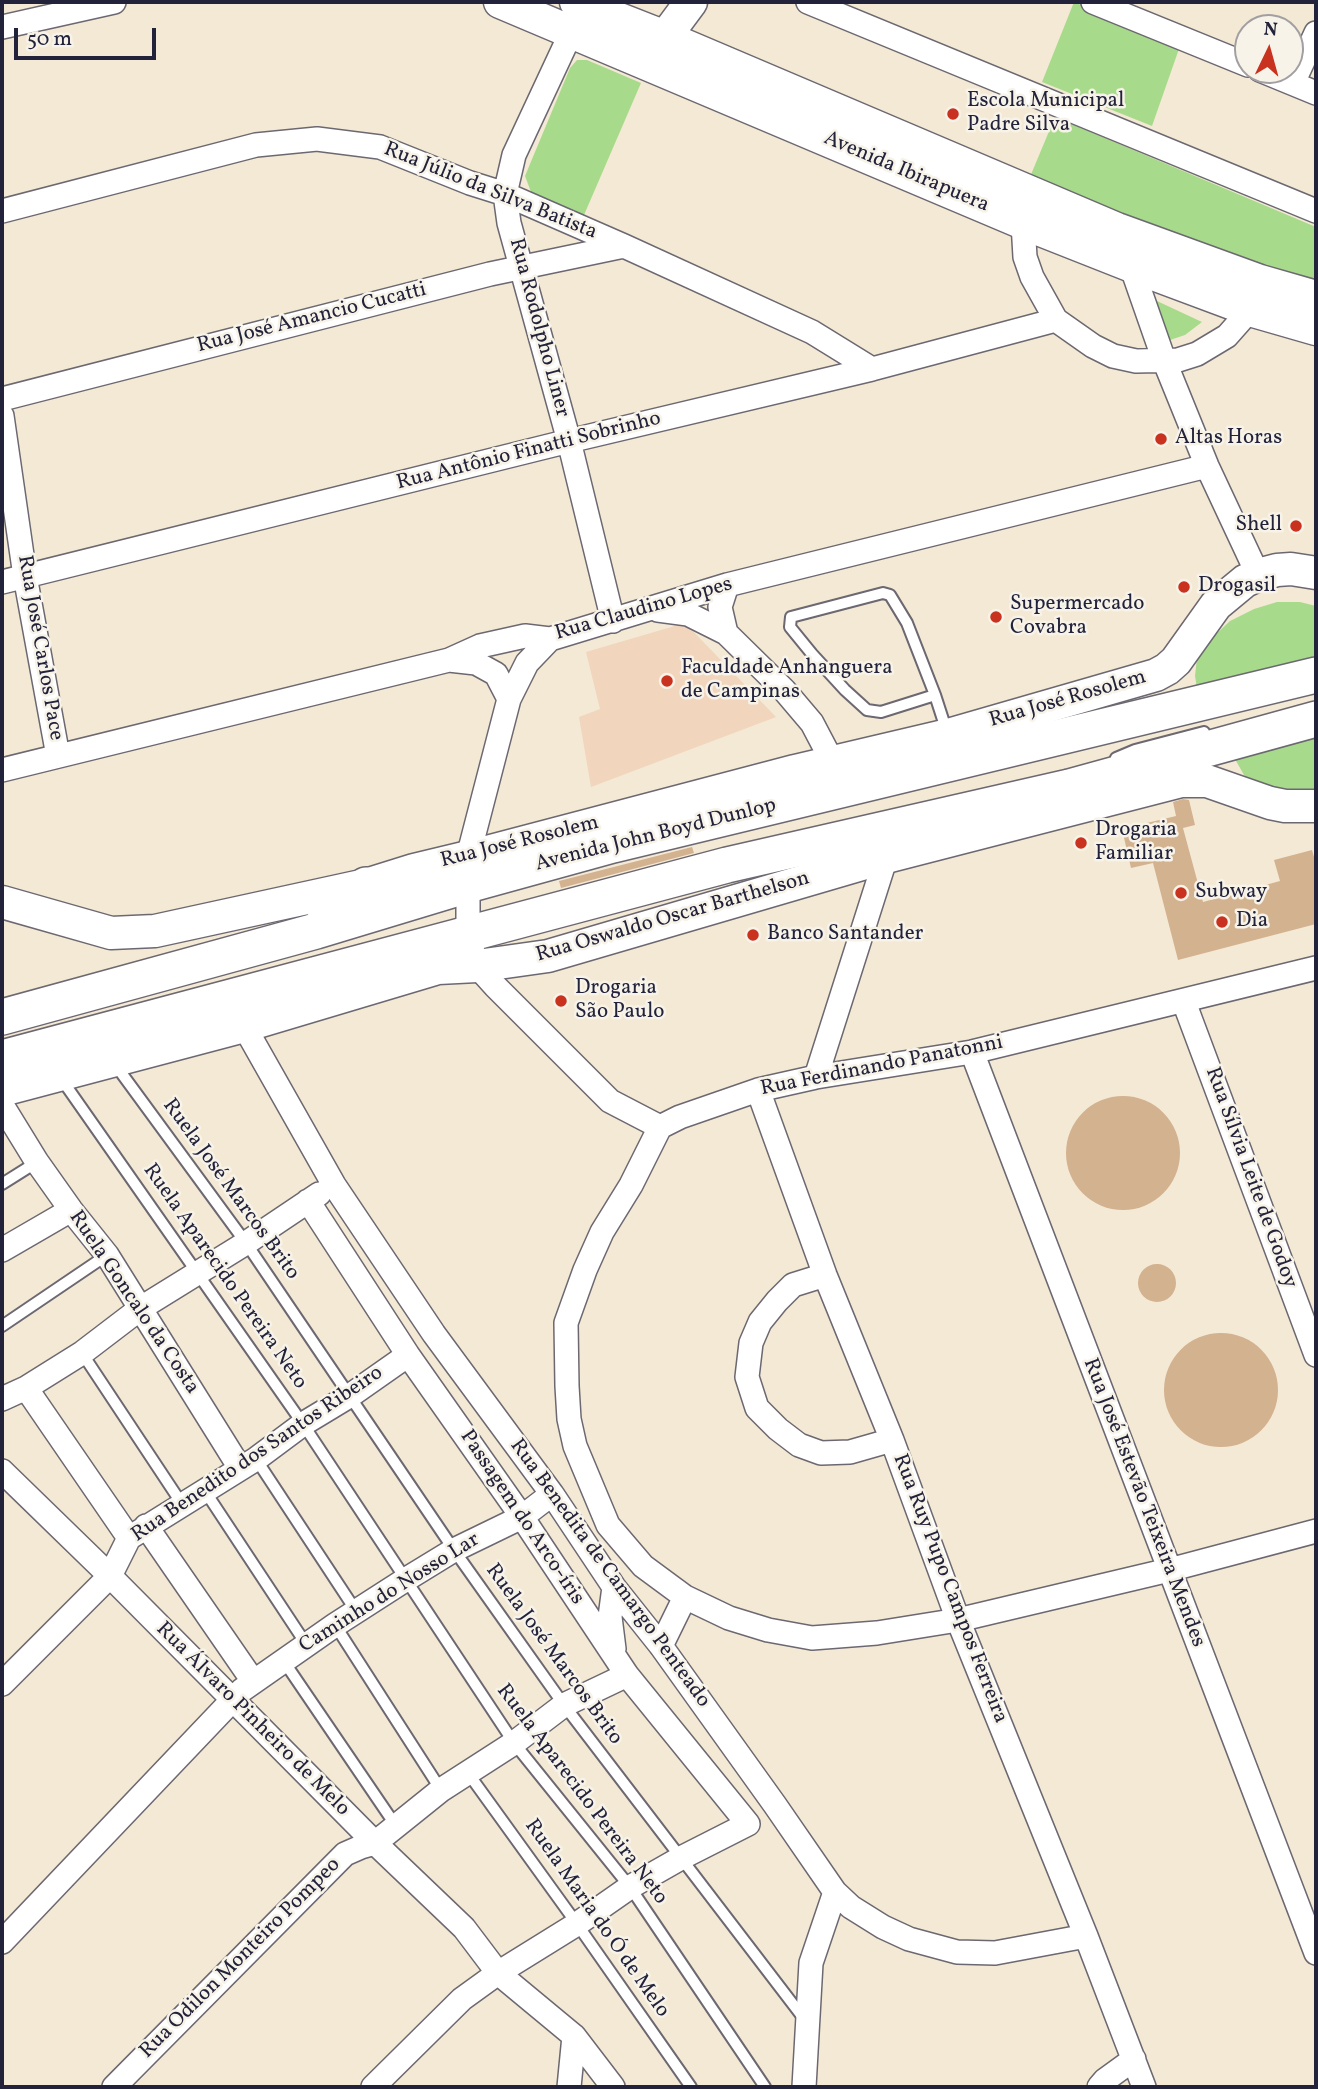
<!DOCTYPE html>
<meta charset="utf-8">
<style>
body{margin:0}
#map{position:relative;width:1318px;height:2089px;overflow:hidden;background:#f4e9d5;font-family:Vollkorn,serif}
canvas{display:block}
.frame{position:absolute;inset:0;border:4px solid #22223b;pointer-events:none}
.north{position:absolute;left:1234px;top:14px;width:70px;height:70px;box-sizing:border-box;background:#f7f3e8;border:2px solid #a29fa3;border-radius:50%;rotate:5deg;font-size:19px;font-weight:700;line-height:28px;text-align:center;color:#22223b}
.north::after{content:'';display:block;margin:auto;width:24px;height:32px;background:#c8321e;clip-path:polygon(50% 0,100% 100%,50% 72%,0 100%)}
.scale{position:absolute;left:14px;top:28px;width:142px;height:32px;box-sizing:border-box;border:4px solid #22223b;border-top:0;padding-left:9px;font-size:21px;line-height:24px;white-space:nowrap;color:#22223b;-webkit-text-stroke:5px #f7f3e8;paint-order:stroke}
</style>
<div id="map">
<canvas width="1318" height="2089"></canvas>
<div class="frame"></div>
<div class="north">N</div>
<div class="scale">50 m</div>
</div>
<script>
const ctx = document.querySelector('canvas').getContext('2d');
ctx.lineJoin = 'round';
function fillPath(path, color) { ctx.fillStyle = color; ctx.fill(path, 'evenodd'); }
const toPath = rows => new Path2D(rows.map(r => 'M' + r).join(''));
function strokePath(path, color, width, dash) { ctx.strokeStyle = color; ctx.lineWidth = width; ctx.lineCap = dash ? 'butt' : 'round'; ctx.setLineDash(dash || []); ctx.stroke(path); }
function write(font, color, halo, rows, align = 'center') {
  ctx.font = font + ' Vollkorn,serif'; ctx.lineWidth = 5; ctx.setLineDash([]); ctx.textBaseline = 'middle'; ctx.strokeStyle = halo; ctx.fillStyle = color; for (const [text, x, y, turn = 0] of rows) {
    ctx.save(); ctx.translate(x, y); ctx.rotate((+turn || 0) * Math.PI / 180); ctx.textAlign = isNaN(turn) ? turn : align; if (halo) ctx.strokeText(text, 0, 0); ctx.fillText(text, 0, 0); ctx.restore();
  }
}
fillPath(toPath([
 [685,623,776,717,591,787,579,717,600,709,586,652]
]), '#f1d5bd');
fillPath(toPath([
 [1074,2,1180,46,1152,126,1042,82],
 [577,60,587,60,641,83,584,215,531,192,525,176,570,68],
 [1055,117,1316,227,1316,292,1027,184],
 [1142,294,1202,322,1185,335,1164,342],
 [1277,602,1300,602,1316,606,1316,671,1199,701,1195,676,1197,658,1213,637,1230,621,1254,609],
 [1316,728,1316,791,1300,795,1260,788,1244,775,1231,752]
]), '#a7db8b');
fillPath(toPath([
 [1183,799,1189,800,1195,825,1183,828,1203,902,1280,881,1274,860,1312,850,1316,864,1316,924,1178,960,1153,863,1131,868,1122,829,1176,816,1173,802],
 [692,847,694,853,561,888,559,881],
 '1066 1153a57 57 0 1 1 114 0a57 57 0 1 1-114 0Z',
 '1138 1283a19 19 0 1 1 38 0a19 19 0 1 1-38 0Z',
 '1164 1390a57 57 0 1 1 114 0a57 57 0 1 1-114 0Z'
]), '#d3b290');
const lane = toPath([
 [935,695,881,712,867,710,845,690,812,654,790,627,791,617,883,593,890,595,907,623,935,695,947,732],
 [1116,758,1135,750,1204,732],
 [114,1063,246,1243,454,1550,564,1705,805,2020],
 [60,1077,303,1424,514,1743,630,1887,765,2087],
 [2,1184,37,1162],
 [2,1326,107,1255],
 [82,1353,182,1504],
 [256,1459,356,1611],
 [205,1491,306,1644],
 [335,1625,441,1790],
 [283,1660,396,1826],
 [468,1773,577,1924,691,2087]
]);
const street = toPath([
 [808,2,1316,211],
 [1093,2,1248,65],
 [577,20,514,155,505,194,509,223,569,441,613,621],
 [2,27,114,2],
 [1260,70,1316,93],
 [1293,83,1316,33],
 [2,211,256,145,317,139,380,147,470,183,505,194,624,246,812,332,872,369],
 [1023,223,1025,257,1032,277,1056,320,1093,346,1113,356,1136,361,1178,360,1197,354,1227,336,1250,310,1254,297],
 [1128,257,1164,360,1207,466,1258,575],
 [2,399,490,274,624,246],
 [2,416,25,576,58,756],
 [2,582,569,441,872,369,1056,320],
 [658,610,688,614,726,633,784,690,812,723,833,763],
 [726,633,720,607,727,585],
 [550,639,527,663,509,699,468,857,468,935,477,966,495,986,610,1101,660,1127],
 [449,660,476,663,496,674,509,699],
 [2,770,449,660,480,646,525,636,550,639,727,585,1207,466],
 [1316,968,972,1052,816,1077,758,1090,680,1117,660,1127,631,1185,602,1232,585,1270,566,1323,567,1386,569,1419,575,1446,608,1525,643,1566,685,1597,729,1618,768,1630,812,1638,877,1633,958,1620,1169,1570,1316,1531],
 [1184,1002,1316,1355],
 [244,1026,334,1185,434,1334,552,1494,614,1587,661,1646,775,1805,835,1892,851,1907,883,1927,909,1939,957,1952,995,1953,1086,1936],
 [972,1052,1316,1953],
 [816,1077,886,857],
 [758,1090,825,1275,892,1440,958,1620,1086,1936,1144,2087],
 [2,1105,37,1162,71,1210,107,1255,240,1468],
 [308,1201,408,1355,522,1517,627,1675,748,1824,681,1858,630,1887,577,1924,498,1973,462,1999,373,2087],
 [2,1250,71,1210],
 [825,1275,793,1285,777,1301,760,1322,751,1343,747,1377,757,1408,778,1429,799,1445,821,1453,850,1452,892,1440],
 [26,1388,129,1538],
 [2,1399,26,1388,82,1353,141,1308,246,1243,319,1194],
 [2,1471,110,1576,375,1843,464,1928,498,1973,574,2036,613,2087],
 [146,1526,253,1681],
 [661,1646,685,1597],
 [614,1649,610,1617,614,1587],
 [2,1684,110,1576,129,1538,256,1459,303,1424,351,1395,408,1355],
 [2,1942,242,1690,335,1625,405,1580,454,1550,522,1517,552,1494],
 [114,2087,345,1854,361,1847,375,1843,441,1790,514,1743,564,1705,627,1675],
 [569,2087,574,2036],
 [804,2087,811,1963,835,1892],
 [1099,2087,1105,2080,1134,2059]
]);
const secondary = toPath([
 [500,2,1023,223,1132,266,1250,310,1316,329],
 [576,2,665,37,1117,229,1260,281,1316,297],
 [654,55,665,37,691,2],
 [2,902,111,933,155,931,366,885,414,870,468,857,795,771,948,735,1156,675,1167,669,1176,661,1216,605,1245,581,1258,575,1277,570,1291,569,1316,573],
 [2,1090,244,1026,438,968,477,966,548,956,886,857,1181,781,1207,781,1270,803,1285,806,1316,806]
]);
const primary = toPath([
 [322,925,366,885],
 [2,1017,316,931,468,885,613,845,1316,675],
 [2,1058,727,865,1069,787,1316,719]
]);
strokePath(lane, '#6c6871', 14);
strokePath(street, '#6c6871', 26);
strokePath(secondary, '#6c6871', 35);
strokePath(primary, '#6c6871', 38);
strokePath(lane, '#fff', 10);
strokePath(street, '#fff', 23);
strokePath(secondary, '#fff', 32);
strokePath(primary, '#fff', 35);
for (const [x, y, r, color] of [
 [953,114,7,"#c8321e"],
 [1161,439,7,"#c8321e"],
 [1296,526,7,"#c8321e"],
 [1184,587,7,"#c8321e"],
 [996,617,7,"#c8321e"],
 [667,681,7,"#c8321e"],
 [1081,843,7,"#c8321e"],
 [1181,893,7,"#c8321e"],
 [1222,922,7,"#c8321e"],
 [753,935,7,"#c8321e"],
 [561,1001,7,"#c8321e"]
]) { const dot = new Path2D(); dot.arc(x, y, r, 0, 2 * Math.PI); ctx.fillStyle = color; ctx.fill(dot); strokePath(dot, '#f7f3e8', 2.5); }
write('21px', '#22223b', '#f7f3e8', [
 ["Escola Municipal",967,102],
 ["Padre Silva",967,126],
 ["Altas Horas",1175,439],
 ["Shell",1282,526,"right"],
 ["Drogasil",1198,587],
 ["Supermercado",1010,605],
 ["Covabra",1010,629],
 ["Faculdade Anhanguera",681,669],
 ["de Campinas",681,693],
 ["Drogaria",1095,831],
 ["Familiar",1095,855],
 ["Subway",1195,893],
 ["Dia",1236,922],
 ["Banco Santander",767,935],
 ["Drogaria",575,989],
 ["São Paulo",575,1013]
], 'left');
write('21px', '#22223b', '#f7f3e8', [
 ["Avenida Ibirapuera",906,173,23],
 ["Rua Júlio da Silva Batista",490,192,22],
 ["Rua José Amancio Cucatti",312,319,-14],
 ["Rua Rodolpho Liner",538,328,75],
 ["Rua Antônio Finatti Sobrinho",529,452,-14],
 ["Rua Claudino Lopes",644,610,-16],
 ["Rua José Carlos Pace",39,648,80],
 ["Rua José Rosolem",1068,700,-16],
 ["Avenida John Boyd Dunlop",656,836,-14],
 ["Rua José Rosolem",520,843,-14],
 ["Rua Oswaldo Oscar Barthelson",673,918,-16],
 ["Rua Ferdinando Panatonni",882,1067,-11],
 ["Rua Sílvia Leite de Godoy",1250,1178,70],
 ["Ruela José Marcos Brito",230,1190,54],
 ["Ruela Aparecido Pereira Neto",224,1277,55],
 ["Ruela Goncalo da Costa",133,1303,56],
 ["Rua Benedito dos Santos Ribeiro",258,1455,-34],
 ["Rua José Estevão Teixeira Mendes",1143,1503,69],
 ["Passagem do Arco-íris",521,1518,56],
 ["Rua Benedita de Camargo Penteado",609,1574,54],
 ["Rua Ruy Pupo Campos Ferreira",949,1589,69],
 ["Caminho do Nosso Lar",390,1594,-32],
 ["Ruela José Marcos Brito",553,1655,54],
 ["Rua Álvaro Pinheiro de Melo",252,1720,45],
 ["Ruela Aparecido Pereira Neto",581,1795,53],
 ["Ruela Maria do Ó de Melo",596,1919,55],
 ["Rua Odilon Monteiro Pompeo",241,1959,-45]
]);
</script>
